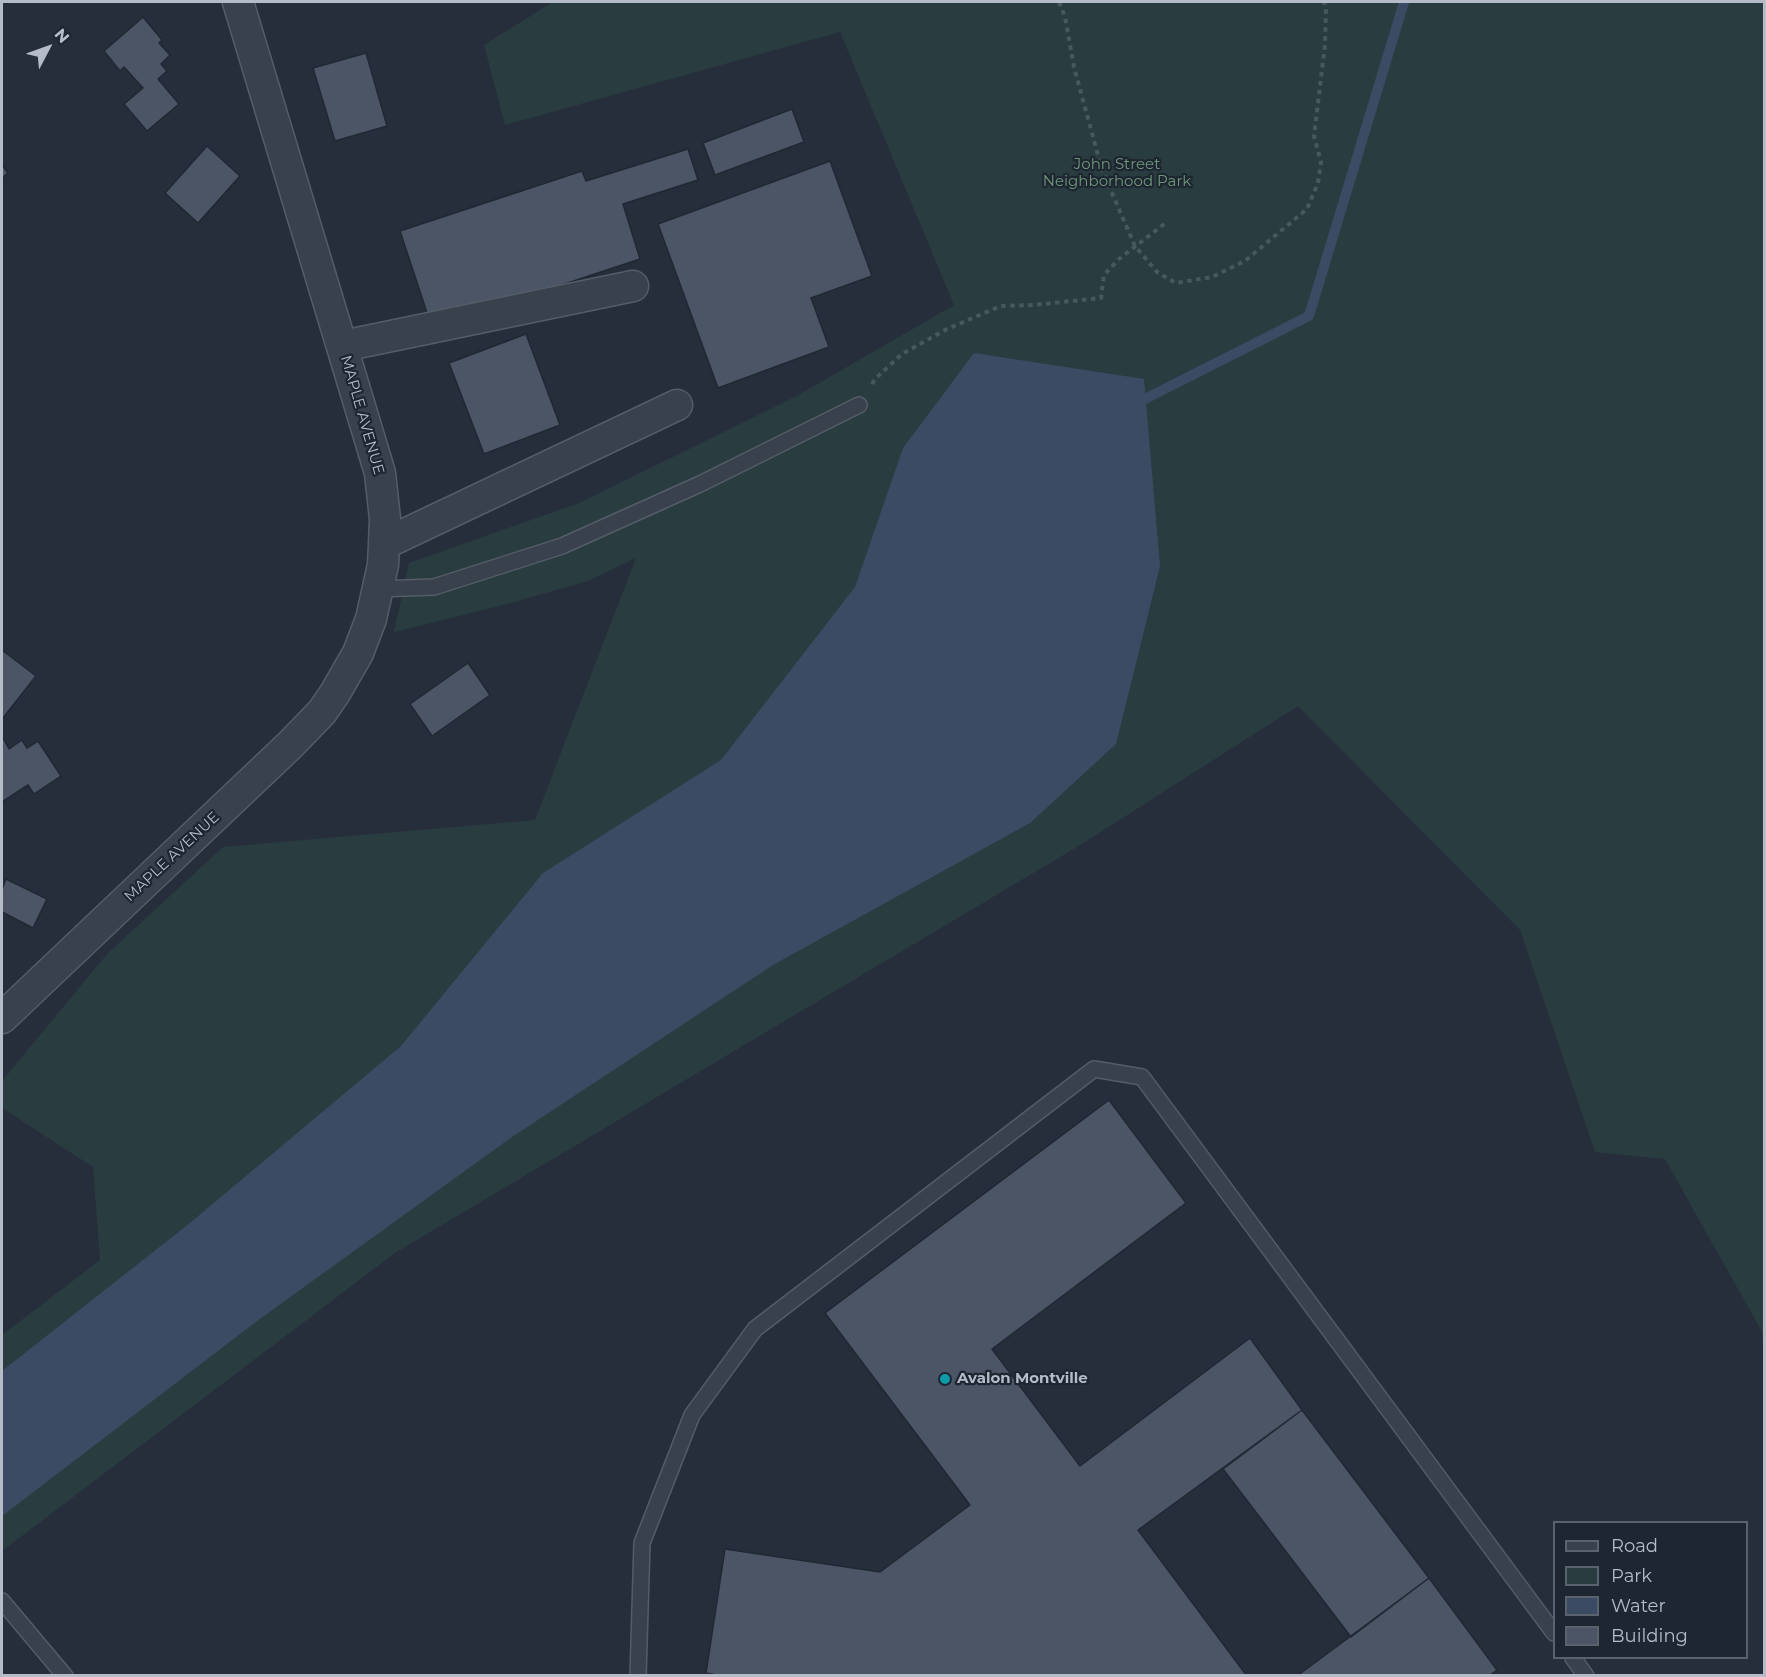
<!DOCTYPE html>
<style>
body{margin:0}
#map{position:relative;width:1766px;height:1677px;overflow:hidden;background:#262e3c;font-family:Montserrat,sans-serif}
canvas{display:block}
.frame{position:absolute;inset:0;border:3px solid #b5bcc8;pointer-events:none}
.legend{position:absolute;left:1553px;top:1521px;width:195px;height:138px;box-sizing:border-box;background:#1e2632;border:2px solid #5a626e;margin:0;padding:8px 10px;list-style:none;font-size:18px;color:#b5bcc8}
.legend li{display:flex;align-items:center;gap:12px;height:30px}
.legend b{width:30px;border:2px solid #5a626e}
.north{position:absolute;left:18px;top:18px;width:60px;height:60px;-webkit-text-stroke:4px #1e2632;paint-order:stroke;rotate:49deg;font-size:16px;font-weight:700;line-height:24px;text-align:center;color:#b5bcc8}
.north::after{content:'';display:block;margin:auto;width:21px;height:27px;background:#b5bcc8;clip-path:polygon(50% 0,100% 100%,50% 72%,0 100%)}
</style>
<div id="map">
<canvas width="1766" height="1677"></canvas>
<div class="frame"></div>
<ul class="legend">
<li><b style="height:8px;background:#39414d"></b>Road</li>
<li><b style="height:16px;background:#293c3f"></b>Park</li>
<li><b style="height:16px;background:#3c4b64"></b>Water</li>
<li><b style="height:16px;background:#4c5565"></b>Building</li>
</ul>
<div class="north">N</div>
</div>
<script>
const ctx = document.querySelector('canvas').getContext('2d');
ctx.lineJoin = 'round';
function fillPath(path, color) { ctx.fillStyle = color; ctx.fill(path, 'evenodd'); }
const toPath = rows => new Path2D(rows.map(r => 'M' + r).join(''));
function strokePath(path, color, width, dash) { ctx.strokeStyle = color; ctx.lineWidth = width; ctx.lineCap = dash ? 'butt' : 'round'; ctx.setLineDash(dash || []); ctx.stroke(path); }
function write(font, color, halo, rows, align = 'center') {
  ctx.font = font + ' Montserrat,sans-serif'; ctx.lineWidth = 4.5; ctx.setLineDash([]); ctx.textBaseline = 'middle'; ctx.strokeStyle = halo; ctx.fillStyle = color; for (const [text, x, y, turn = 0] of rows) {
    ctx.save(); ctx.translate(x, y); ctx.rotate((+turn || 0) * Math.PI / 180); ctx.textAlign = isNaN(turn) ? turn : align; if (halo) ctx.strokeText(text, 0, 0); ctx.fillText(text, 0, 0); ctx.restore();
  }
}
fillPath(toPath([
 [553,2,1764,2,1764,1360,1762,1332,1665,1159,1595,1152,1520,930,1298,706,1082,844,395,1253,2,1551,2,1335,100,1260,93,1167,2,1108,2,1081,107,954,223,847,535,820,636,558,588,581,507,604,394,632,409,563,579,503,795,397,954,305,840,32,505,125,484,45]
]), '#293c3f');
fillPath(toPath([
 [974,353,1144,379,1160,566,1116,744,1030,823,773,965,512,1137,257,1321,2,1516,2,1371,190,1223,401,1046,543,873,721,760,855,587,903,448]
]), '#3c4b64');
strokePath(toPath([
 [1133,405,1309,316,1404,2]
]), '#3c4b64', 10);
const building = toPath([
 [143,17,162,40,159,43,170,55,161,64,167,71,158,79,179,104,147,131,124,104,143,88,124,67,120,71,104,51,143,17],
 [366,53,387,126,335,141,313,68,366,53],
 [792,109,804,142,715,175,703,143,792,109],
 [207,146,240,176,198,223,165,193,207,146],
 [688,149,698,180,623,204,640,259,432,328,400,231,582,171,586,181,688,149],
 [830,161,872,276,811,298,829,347,718,388,658,224,830,161],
 [2,165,8,173,2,178,2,165],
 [526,334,560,425,484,454,449,363,526,334],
 [2,650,36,676,3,718,2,716,2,650],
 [468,663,490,695,432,736,410,704,468,663],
 [2,736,9,749,22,740,27,748,38,741,61,776,34,794,28,785,2,802,2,736],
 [6,879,47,899,33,928,2,912,2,889,6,879],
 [1109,1100,1186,1203,992,1349,1080,1466,1250,1338,1302,1410,1138,1530,1247,1676,722,1676,706,1673,725,1549,880,1572,970,1505,825,1313,1109,1100],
 [1302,1410,1429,1578,1351,1637,1223,1469,1302,1410],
 [1429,1578,1497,1670,1489,1676,1297,1676,1429,1578]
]);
fillPath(building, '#4c5565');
strokePath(building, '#202834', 1.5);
const service = toPath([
 [378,589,434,587,562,546,700,484,859,405],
 [2,1601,65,1676],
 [1573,1658,1586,1676],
 [638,1676,642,1543,692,1415,755,1329,1094,1069,1142,1077,1554,1633]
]);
const minor = toPath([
 [343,346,633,286],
 [384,544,677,405],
 [2,1018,290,745,322,712,335,693,358,653,371,619,383,565,384,544,385,519,380,473,238,2]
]);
strokePath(service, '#545c68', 18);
strokePath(minor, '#545c68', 33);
strokePath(toPath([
 [1059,2,1065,17,1074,67,1102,170,1135,246,1157,272,1176,283,1212,277,1245,261,1307,209,1318,183,1321,162,1314,136,1325,45,1326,9,1324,2],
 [872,384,875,379,902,354,947,329,1001,306,1033,305,1101,298,1104,275,1119,259,1168,221]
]), '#48595d', 4, [4.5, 4.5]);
strokePath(service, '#39414d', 15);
strokePath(minor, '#39414d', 30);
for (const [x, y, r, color] of [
 [945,1379,6,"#0f9aa8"]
]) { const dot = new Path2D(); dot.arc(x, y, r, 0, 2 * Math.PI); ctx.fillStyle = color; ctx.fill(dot); strokePath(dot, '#1e2632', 2); }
write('15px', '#6e9779', '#1e2632', [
 ["John Street",1117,165],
 ["Neighborhood Park",1117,182]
]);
write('15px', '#b5bcc8', '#1e2632', [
 ["MAPLE AVENUE",362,415,74],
 ["MAPLE AVENUE",172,857,-43]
]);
write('bold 15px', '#b5bcc8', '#1e2632', [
 ["Avalon Montville",957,1379]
], 'left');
</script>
